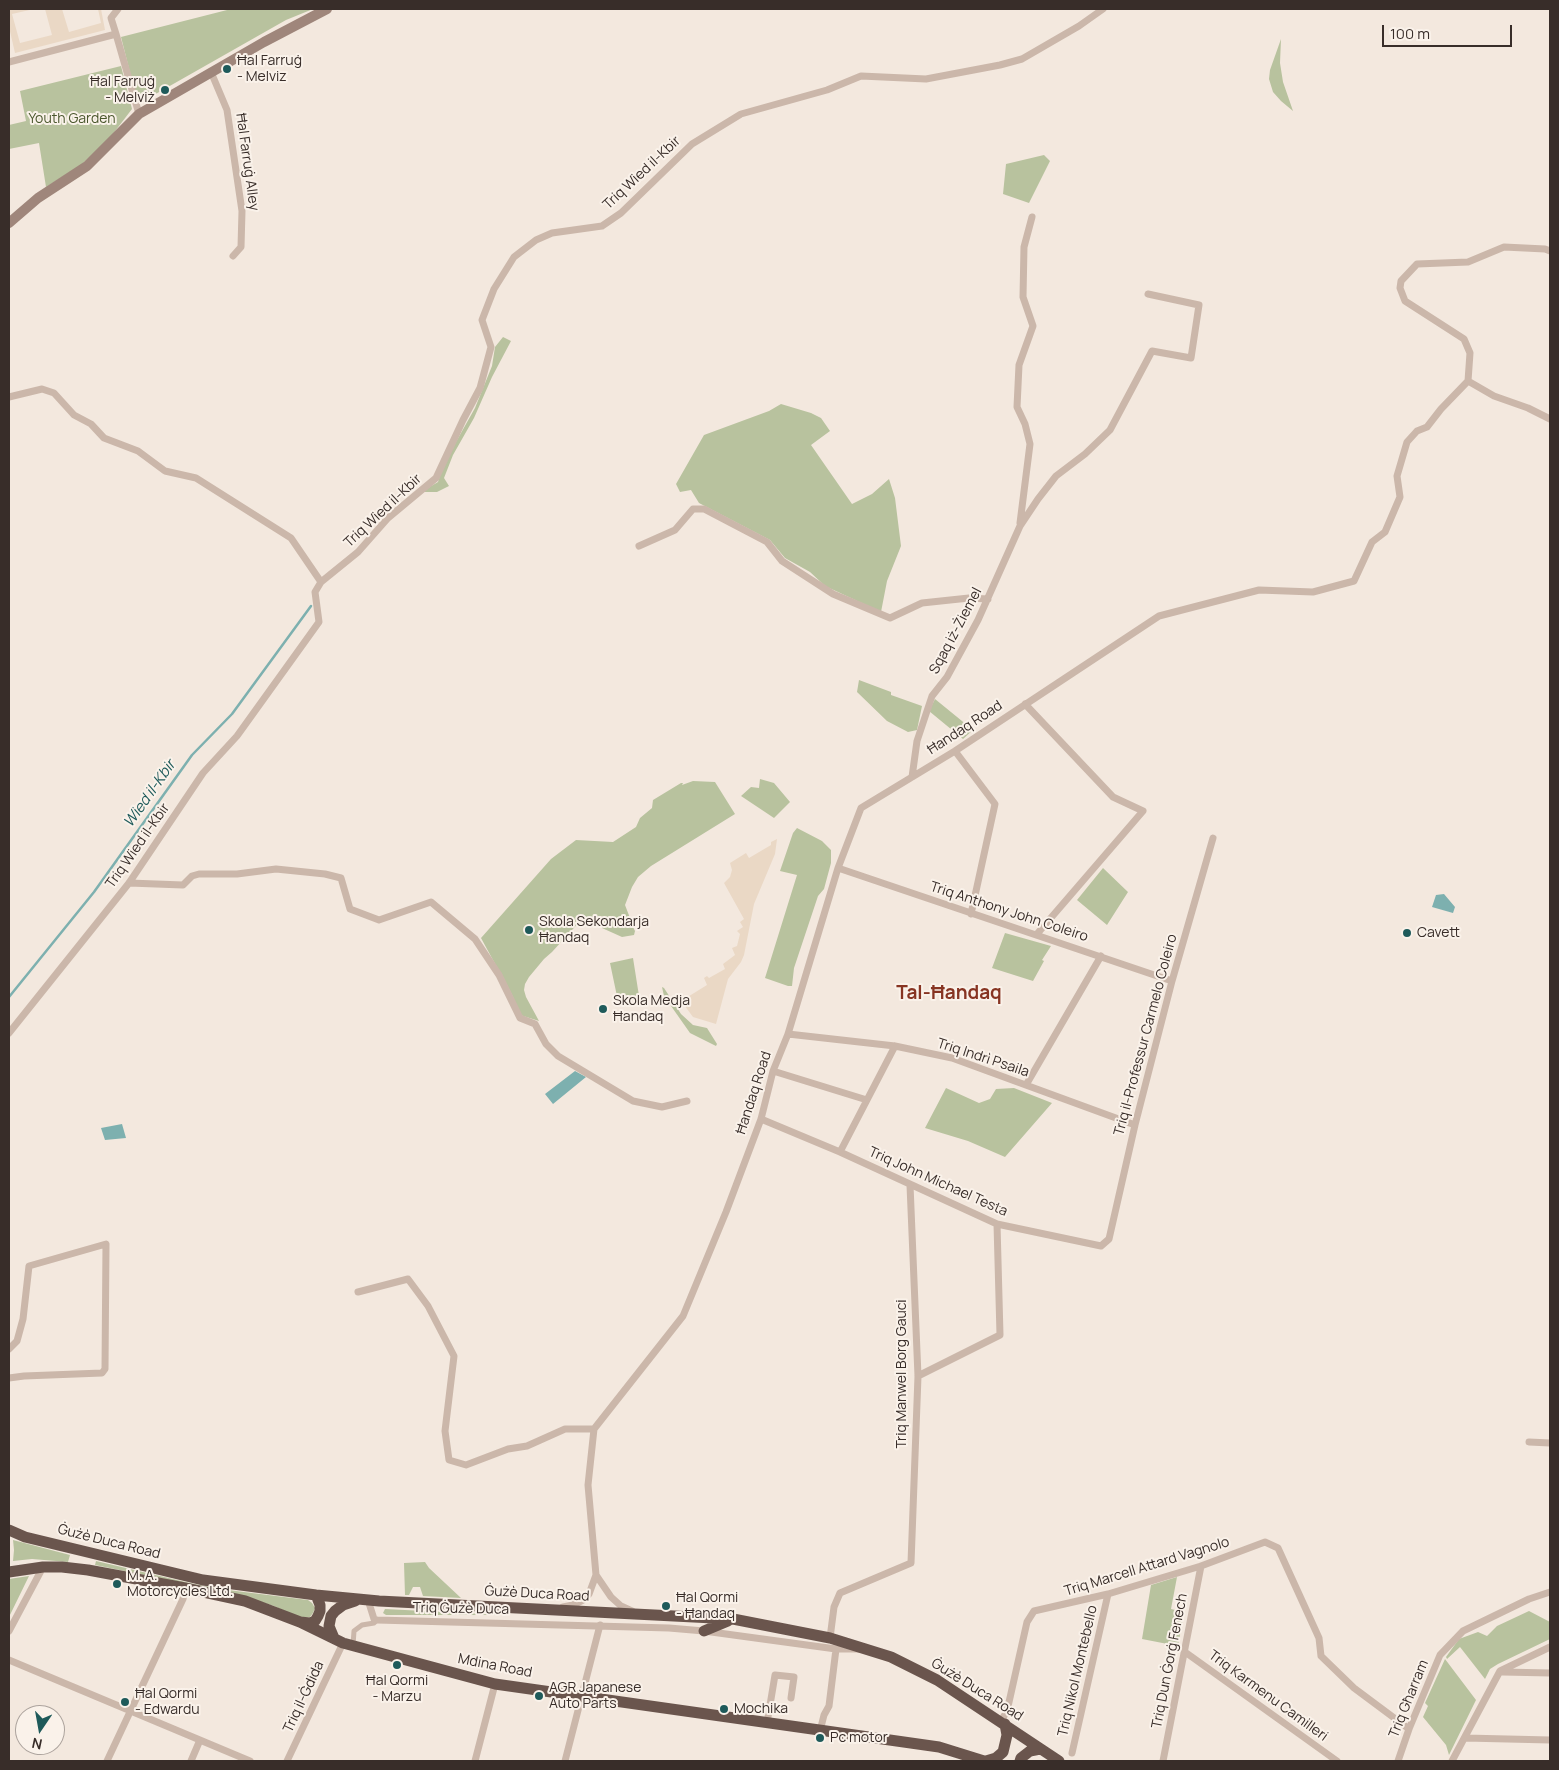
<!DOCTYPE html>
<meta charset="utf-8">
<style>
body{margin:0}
#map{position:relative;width:1559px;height:1770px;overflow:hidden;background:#f3e8de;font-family:Manrope,sans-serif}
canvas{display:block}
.frame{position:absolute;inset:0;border:10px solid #382d29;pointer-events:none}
.north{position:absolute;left:15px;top:1705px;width:50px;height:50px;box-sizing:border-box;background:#faf2ea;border:1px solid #aca39d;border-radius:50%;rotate:192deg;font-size:14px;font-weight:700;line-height:20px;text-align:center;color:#382d29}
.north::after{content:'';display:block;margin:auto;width:18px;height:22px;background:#1e5a5a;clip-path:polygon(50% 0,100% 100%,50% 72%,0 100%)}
.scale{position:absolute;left:1382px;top:25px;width:130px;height:22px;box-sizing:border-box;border:2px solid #382d29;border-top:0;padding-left:6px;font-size:15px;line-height:18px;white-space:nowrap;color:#382d29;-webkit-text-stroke:4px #faf2ea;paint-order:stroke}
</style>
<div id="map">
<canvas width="1559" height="1770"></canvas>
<div class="frame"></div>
<div class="north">N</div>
<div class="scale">100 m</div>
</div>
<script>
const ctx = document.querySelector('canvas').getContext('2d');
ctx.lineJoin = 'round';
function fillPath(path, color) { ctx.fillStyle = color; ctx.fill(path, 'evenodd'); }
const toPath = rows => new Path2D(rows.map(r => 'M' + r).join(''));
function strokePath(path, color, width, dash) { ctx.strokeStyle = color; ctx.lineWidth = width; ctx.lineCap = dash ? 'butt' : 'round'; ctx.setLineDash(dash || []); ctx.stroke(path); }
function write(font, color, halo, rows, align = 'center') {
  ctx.font = font + ' Manrope,sans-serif'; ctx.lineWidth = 4; ctx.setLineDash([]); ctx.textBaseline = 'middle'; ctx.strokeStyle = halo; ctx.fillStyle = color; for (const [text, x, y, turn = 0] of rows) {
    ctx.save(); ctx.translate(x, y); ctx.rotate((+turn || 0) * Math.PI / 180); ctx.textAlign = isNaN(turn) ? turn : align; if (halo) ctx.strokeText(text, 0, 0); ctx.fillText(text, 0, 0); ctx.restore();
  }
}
fillPath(toPath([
 [231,9,313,9,286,20,138,104,121,37],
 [1281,39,1280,63,1283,82,1293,111,1281,101,1273,92,1269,79,1270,70],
 [121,66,132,109,109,139,81,165,46,187,39,143,9,149,9,125,26,121,20,91],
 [1044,155,1050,161,1029,203,1003,194,1006,164],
 [503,337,511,341,492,377,474,418,453,455,444,478,449,486,437,492,421,492,438,482,443,465,475,408,492,366,495,347],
 [781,404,811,413,821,418,830,431,811,445,852,504,872,494,889,479,895,498,901,546,887,581,881,612,825,586,810,572,785,558,770,540,699,503,691,490,680,492,676,484,704,435,769,411],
 [859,680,891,692,891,695,922,706,917,730,908,732,887,721,857,692],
 [935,699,973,730,963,739,929,711],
 [760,779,774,783,790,802,774,818,741,796,751,787,759,788],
 [693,781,715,782,735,814,651,866,638,877,632,887,625,905,630,918,629,919,635,931,634,935,622,937,582,919,552,952,544,959,529,977,525,984,524,990,526,997,539,1021,520,1015,512,995,481,938,551,859,576,840,613,842,636,827,640,818,652,808,653,800,681,783,683,783,682,785],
 [797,828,822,841,831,850,831,863,824,889,818,896,794,968,792,986,788,986,765,978,797,875,780,871,793,833],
 [1103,868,1128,892,1107,925,1077,900],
 [1005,933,1051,946,1042,960,1044,961,1033,981,992,968],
 [633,958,639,996,618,1001,610,963],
 [662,987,664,988,681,1014,693,1025,707,1028,717,1044,716,1046,690,1033,664,996],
 [946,1088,979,1103,990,1099,996,1089,1014,1088,1052,1103,1005,1157,968,1141,925,1128],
 [13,1540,70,1555,68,1562,32,1559,13,1561,14,1550],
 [96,1561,194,1584,228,1590,308,1600,312,1603,315,1608,313,1613,310,1617,299,1618,274,1606,233,1593,95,1565],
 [425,1562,429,1568,461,1598,423,1596,420,1587,413,1587,409,1595,405,1595,404,1563],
 [29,1576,9,1617,9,1579],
 [1177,1577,1171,1609,1184,1612,1178,1646,1142,1639,1151,1585],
 [385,1609,503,1615,386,1615,383,1613],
 [1529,1611,1550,1622,1550,1639,1498,1664,1490,1669,1485,1679,1460,1647,1447,1659,1446,1657,1459,1639,1478,1632,1487,1636,1497,1626],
 [1445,1659,1476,1700,1449,1755,1446,1745,1423,1717,1428,1706,1425,1703]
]), '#b8c29e');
fillPath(toPath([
 [9,9,34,9,12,14,20,43,52,35,45,9,62,9,69,32,101,23,98,9,101,9,105,30,15,53,9,27],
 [777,839,775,854,754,904,744,955,741,962,728,979,716,1024,693,1017,679,998,683,995,686,998,707,985,704,978,707,976,709,978,725,969,723,964,735,955,732,948,737,946,740,934,737,931,743,927,740,922,744,919,724,883,730,877,732,870,730,863,746,853,749,858,771,845,771,842]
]), '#ead8c5');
fillPath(toPath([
 [1444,894,1455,907,1453,913,1432,907,1436,895],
 [575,1071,586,1077,553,1104,545,1094],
 [122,1124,126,1138,105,1140,101,1128]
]), '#7db0af');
strokePath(toPath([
 [9,997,94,892,192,755,232,714,311,606]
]), '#7db0af', 2.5);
strokePath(toPath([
 [353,1645,354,1631,362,1625,374,1623,377,1620]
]), '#cbb7aa', 5);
strokePath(toPath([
 [116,34,139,114],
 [9,62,116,34,111,18,118,9],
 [211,72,227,110,242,211,241,247,233,256],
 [1468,381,1494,396,1528,408,1550,419],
 [9,397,42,389,54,393,74,415,91,424,104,438,138,451,165,471,196,478,291,538,321,582],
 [1020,523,1030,444,1025,424,1017,407,1019,365,1033,326,1023,297,1024,247,1032,217],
 [639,546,675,530,693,509,704,509,767,542,782,561,833,594,890,618,922,603,969,598,988,599],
 [1025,704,1113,797,1143,811,1037,934],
 [955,751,995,804,971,914],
 [912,777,917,741,932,696,947,677,978,620,1020,526,1038,499,1056,476,1085,454,1110,430,1152,351,1191,358,1199,305,1148,294],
 [838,868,1172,981],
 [129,883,183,885,192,876,199,874,237,874,276,869,325,874,341,878,350,909,379,920,431,902,475,939,499,975,520,1018,535,1024,546,1044,558,1056,633,1101,662,1107,687,1101],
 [9,1033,129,883,203,773,237,736,319,622,315,592,321,582,358,552,388,518,436,478,463,420,480,388,491,347,482,320,494,289,514,257,536,240,552,233,602,226,621,213,692,144,741,114,827,90,861,76,926,79,1000,65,1022,59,1079,26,1103,9],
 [788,1034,895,1046,952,1058,1135,1125],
 [773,1071,867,1100],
 [1026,1085,1101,956],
 [761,1119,840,1152,997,1224,1101,1246,1109,1239,1135,1125,1172,981,1213,838],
 [840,1152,895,1046],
 [358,1292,408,1279,428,1306,454,1356,445,1431,449,1460,466,1465,508,1449,527,1446,565,1429,594,1429],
 [9,1349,17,1341,23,1319,29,1266,106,1244,105,1369,102,1373,24,1376,9,1378],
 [918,1376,1000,1335,997,1224],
 [1529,1442,1550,1443],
 [596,1575,611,1597,621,1606,632,1611],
 [368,1600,374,1619,377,1620,669,1628,704,1631,836,1649,860,1649],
 [563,1607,573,1605,583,1600,589,1594,596,1575,588,1485,594,1429,683,1316,726,1212,761,1119,773,1071,788,1034,838,868,861,808,955,751,1159,616,1259,590,1313,592,1354,581,1372,542,1385,532,1400,497,1397,476,1407,442,1417,431,1427,427,1441,409,1468,381,1470,353,1464,339,1405,301,1400,288,1401,281,1417,264,1468,262,1504,247,1545,249,1550,251],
 [9,1631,43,1567],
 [830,1638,834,1607,840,1593,911,1563,918,1376,910,1185],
 [1185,1652,1337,1761],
 [9,1660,250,1761],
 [1503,1672,1550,1673],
 [1001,1721,1007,1711,1027,1622,1034,1611,1108,1594,1201,1566,1265,1542,1278,1548,1319,1638,1321,1656,1354,1688,1409,1729],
 [767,1723,775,1675,794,1677,791,1698],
 [820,1731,824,1715,829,1706,836,1649],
 [1465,1738,1550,1740],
 [1072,1753,1108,1594],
 [107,1761,183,1599,185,1588],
 [191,1761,200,1740],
 [287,1761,343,1643],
 [475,1761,495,1684],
 [565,1761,600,1625],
 [1163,1761,1201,1566],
 [1398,1761,1409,1729,1440,1655,1463,1631,1529,1599,1550,1592],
 [1452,1761,1500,1671,1550,1647]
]), '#cbb7aa', 7);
strokePath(toPath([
 [9,223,38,198,87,166,139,114,264,42,327,9]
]), '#9f867b', 10);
strokePath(toPath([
 [9,1530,25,1537,203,1580,316,1595,379,1601,733,1619,830,1638,891,1657,937,1680,1059,1761],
 [9,1572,43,1567,62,1567,88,1570,185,1588,245,1601,300,1622,343,1643,495,1684,939,1747,984,1761],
 [300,1622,310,1623,315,1621,318,1616,320,1611,320,1605,316,1595],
 [704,1631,728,1621],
 [334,1638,329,1626,331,1616,335,1611,343,1605,355,1601],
 [986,1761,996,1758,1003,1752,1007,1735,1005,1724],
 [1020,1761,1021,1758,1030,1751,1040,1749]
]), '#6a554d', 11);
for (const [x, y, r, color] of [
 [227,69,5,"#1e5a5a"],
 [165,90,5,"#1e5a5a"],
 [529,930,5,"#1e5a5a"],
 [1407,933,5,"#1e5a5a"],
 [603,1009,5,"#1e5a5a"],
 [117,1584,5,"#1e5a5a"],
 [666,1606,5,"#1e5a5a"],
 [397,1665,5,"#1e5a5a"],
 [539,1696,5,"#1e5a5a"],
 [125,1702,5,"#1e5a5a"],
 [724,1709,5,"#1e5a5a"],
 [820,1738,5,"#1e5a5a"]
]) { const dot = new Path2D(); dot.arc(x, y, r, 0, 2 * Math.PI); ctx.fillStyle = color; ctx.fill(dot); strokePath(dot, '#faf2ea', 2); }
write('14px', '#382d29', '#faf2ea', [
 ["Ħal Farruġ",237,61],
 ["- Melviz",237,77],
 ["Ħal Farruġ",155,82,"right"],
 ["- Melviż",155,98,"right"],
 ["Skola Sekondarja",539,922],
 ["Ħandaq",539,938],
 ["Cavett",1417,933],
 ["Skola Medja",613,1001],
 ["Ħandaq",613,1017],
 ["M. A.",127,1576],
 ["Motorcycles Ltd.",127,1592],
 ["Ħal Qormi",676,1598],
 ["- Ħandaq",676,1614],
 ["Ħal Qormi",397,1681,"center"],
 ["- Marzu",397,1697,"center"],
 ["AGR Japanese",549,1688],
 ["Auto Parts",549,1704],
 ["Ħal Qormi",135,1694],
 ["- Edwardu",135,1710],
 ["Mochika",734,1709],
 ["Pc motor",830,1738]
], 'left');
write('14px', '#4a572d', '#faf2ea', [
 ["Youth Garden",72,119]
]);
write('14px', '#382d29', '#faf2ea', [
 ["Ħal Farruġ Alley",247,162,82],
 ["Triq Wied il-Kbir",642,173,-43],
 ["Triq Wied il-Kbir",383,511,-43],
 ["Sqaq iż-Żiemel",956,631,-62],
 ["Ħandaq Road",965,728,-33],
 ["Triq Wied il-Kbir",138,846,-55],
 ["Triq Anthony John Coleiro",1009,912,18],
 ["Triq il-Professur Carmelo Coleiro",1146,1035,-75],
 ["Triq Indrì Psaila",983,1058,18],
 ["Ħandaq Road",754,1093,-72],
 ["Triq John Michael Testa",938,1182,24],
 ["Triq Manwel Borg Gauci",902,1374,-90],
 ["Ġużè Duca Road",109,1542,14],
 ["Triq Marcell Attard Vagnolo",1147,1567,-17],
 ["Ġużè Duca Road",537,1594,3],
 ["Triq Ġużè Duca",461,1609,1],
 ["Triq Dun Ġorġ Fenech",1170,1661,-79],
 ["Mdina Road",495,1666,11],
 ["Triq Nikol Montebello",1078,1671,-77],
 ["Ġużè Duca Road",977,1690,32],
 ["Triq Karmenu Camilleri",1268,1696,36],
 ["Triq il-Ġdida",304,1697,-65],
 ["Triq Għarram",1409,1699,-68]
]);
write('italic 15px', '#1e5a5a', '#faf2ea', [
 ["Wied il-Kbir",150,794,-55]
]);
write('bold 19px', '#873422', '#faf2ea', [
 ["Tal-Ħandaq",949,994]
]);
</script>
